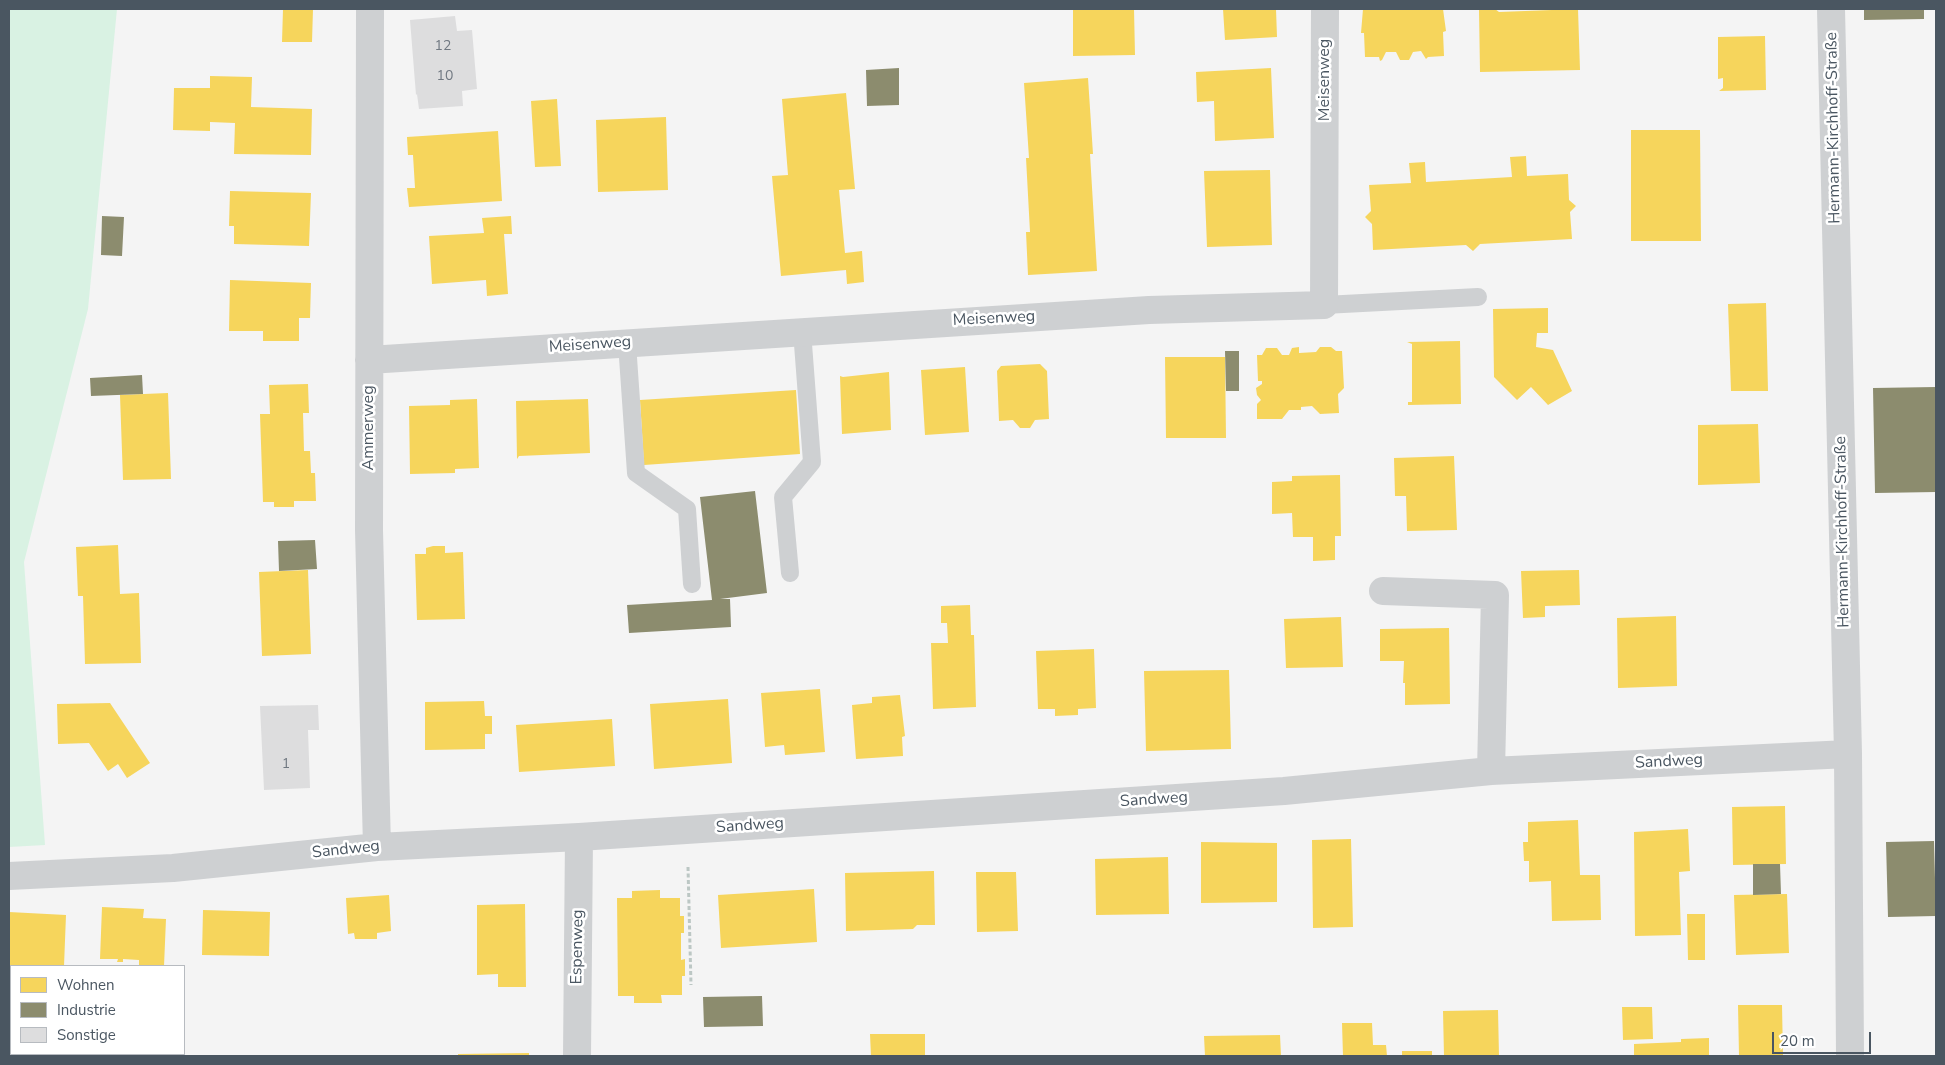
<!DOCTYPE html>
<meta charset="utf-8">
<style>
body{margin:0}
#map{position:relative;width:1945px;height:1065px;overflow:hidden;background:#f4f4f4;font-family:"Nunito Sans",sans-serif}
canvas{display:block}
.frame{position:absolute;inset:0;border:10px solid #4a5661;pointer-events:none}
.legend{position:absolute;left:10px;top:965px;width:175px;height:90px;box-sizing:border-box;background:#fff;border:1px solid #b7bbc0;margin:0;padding:6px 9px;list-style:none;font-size:15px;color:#4a5661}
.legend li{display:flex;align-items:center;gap:10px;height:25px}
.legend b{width:25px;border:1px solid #b7bbc0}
.scale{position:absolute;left:1772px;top:1032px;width:99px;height:22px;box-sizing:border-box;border:2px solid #4a5661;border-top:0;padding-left:6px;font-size:15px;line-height:18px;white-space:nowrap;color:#4a5661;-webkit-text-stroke:4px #fff;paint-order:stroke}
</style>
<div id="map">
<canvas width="1945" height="1065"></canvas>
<div class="frame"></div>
<ul class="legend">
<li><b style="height:14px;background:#f6d55c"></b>Wohnen</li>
<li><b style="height:14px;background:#8c8c6e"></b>Industrie</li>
<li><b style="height:14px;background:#ddddde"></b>Sonstige</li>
</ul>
<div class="scale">20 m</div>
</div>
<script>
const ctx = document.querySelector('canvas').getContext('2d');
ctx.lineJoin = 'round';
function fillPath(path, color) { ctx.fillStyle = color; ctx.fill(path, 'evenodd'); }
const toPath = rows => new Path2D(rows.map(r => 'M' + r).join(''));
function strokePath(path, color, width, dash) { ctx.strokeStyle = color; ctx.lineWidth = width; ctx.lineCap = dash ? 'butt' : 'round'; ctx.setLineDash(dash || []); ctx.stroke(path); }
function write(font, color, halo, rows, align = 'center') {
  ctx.font = font + ' "Nunito Sans",sans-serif'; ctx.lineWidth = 5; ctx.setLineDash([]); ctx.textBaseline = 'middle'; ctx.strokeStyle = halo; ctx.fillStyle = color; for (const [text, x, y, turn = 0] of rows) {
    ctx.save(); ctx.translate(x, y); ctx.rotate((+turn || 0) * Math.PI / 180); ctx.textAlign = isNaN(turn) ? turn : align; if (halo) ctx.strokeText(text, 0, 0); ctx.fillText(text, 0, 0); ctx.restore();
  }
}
fillPath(toPath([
 [9,9,117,9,88,309,24,562,45,845,9,847]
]), '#d9f2e3');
fillPath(toPath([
 [283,9,313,9,312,42,282,42],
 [1134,9,1135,55,1073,56,1073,10],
 [1223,9,1276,9,1277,37,1225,40],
 [1363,9,1443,9,1446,31,1443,32,1444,56,1428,57,1426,59,1421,51,1413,52,1409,60,1400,60,1396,52,1386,52,1382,60,1380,61,1379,57,1365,57,1364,33,1361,33],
 [1479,9,1495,9,1499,12,1578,9,1580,70,1480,72],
 [1765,36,1766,90,1719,91,1723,88,1723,78,1718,79,1718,37],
 [1271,68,1274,138,1215,141,1214,101,1197,102,1196,72],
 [210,76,252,77,251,107,312,109,311,155,234,154,235,123,210,122,210,131,173,130,174,88,210,88],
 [1088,78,1093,154,1090,154,1097,271,1028,275,1026,232,1030,232,1026,158,1029,158,1024,83],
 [846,93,855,189,839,190,845,253,862,251,864,282,847,284,846,270,781,276,772,176,788,175,782,99],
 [557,99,561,166,535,167,531,101],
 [666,117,668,190,598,192,596,120],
 [1631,130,1700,130,1701,241,1631,241],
 [498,131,502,201,409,207,407,188,415,188,413,155,408,155,407,137],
 [1526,156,1527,176,1568,174,1569,200,1576,206,1570,212,1572,239,1480,244,1473,251,1466,245,1373,250,1372,224,1365,217,1371,211,1369,185,1411,183,1409,163,1425,162,1426,182,1512,177,1510,157],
 [1270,170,1272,245,1207,247,1204,171],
 [230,191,311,193,309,246,234,244,234,226,229,226],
 [511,216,512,234,504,234,508,294,487,296,486,280,432,284,429,236,484,233,482,218],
 [230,280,311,283,310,318,299,318,299,341,263,341,263,331,229,331],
 [1766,303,1768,391,1731,391,1728,304],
 [1548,308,1548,333,1537,333,1536,347,1553,350,1572,391,1548,405,1531,387,1517,400,1494,377,1493,309],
 [1460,341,1461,404,1408,405,1408,402,1412,402,1412,344,1407,342],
 [1299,347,1299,353,1316,352,1320,347,1331,347,1336,351,1342,351,1344,388,1338,394,1339,413,1320,414,1312,406,1301,407,1301,410,1289,410,1282,419,1257,419,1257,404,1261,400,1257,395,1256,388,1262,384,1262,381,1258,381,1257,355,1262,355,1266,348,1277,348,1282,355,1289,355,1292,348],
 [1165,357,1225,357,1226,438,1166,438],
 [1040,364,1047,371,1049,419,1035,420,1030,428,1020,428,1013,420,999,421,997,371,1001,366],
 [965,367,969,432,925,435,921,370],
 [889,372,891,430,842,434,840,376,843,377],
 [308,384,309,413,303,413,304,451,310,451,311,473,315,473,316,501,294,501,294,507,274,507,274,502,263,502,260,414,270,414,269,385],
 [796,390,800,454,644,465,640,400],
 [168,393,171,479,123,480,120,395],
 [477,399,479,468,455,469,455,473,410,474,409,406,450,405,450,400],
 [588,399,590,453,519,456,517,459,516,401],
 [1758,424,1760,483,1698,485,1698,425],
 [1454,456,1457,530,1407,531,1406,496,1395,496,1394,458],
 [1340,475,1341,536,1335,536,1335,560,1313,561,1313,537,1293,537,1292,513,1272,514,1272,482,1292,481,1292,476],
 [118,545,120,594,139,593,141,663,85,664,83,596,78,596,76,547],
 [433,546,445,546,445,553,463,552,465,619,417,620,415,554,426,554,426,548],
 [308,570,311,654,262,656,259,572],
 [1579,570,1580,605,1545,606,1545,617,1523,618,1521,571],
 [970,605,971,635,974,635,976,707,933,709,931,643,948,643,947,623,941,623,941,606],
 [1676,616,1677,686,1618,688,1617,618],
 [1341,617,1343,667,1286,668,1284,619],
 [1449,628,1450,704,1405,705,1405,683,1403,683,1404,661,1380,661,1380,629],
 [1094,649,1096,708,1078,709,1078,715,1055,716,1055,709,1038,709,1036,651],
 [1229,670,1231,749,1146,751,1144,671],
 [820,689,825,752,785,755,784,745,765,747,761,693],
 [900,695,905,736,902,737,903,756,856,759,852,705,872,703,872,697],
 [728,699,732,763,654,769,650,704],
 [484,701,485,716,492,716,492,734,485,734,485,749,425,750,425,702],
 [110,703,150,763,127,778,118,764,108,771,89,743,58,744,57,704],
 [612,719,615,766,519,772,516,725],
 [1785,806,1786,864,1733,865,1732,807],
 [1578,820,1580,875,1600,875,1601,920,1552,921,1551,881,1529,882,1529,861,1524,861,1523,842,1528,842,1528,822],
 [1688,829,1690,871,1679,872,1681,935,1635,936,1634,832],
 [1351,839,1353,927,1313,928,1312,840],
 [1201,842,1277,843,1277,902,1201,903],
 [1168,857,1169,914,1096,915,1095,859],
 [934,871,935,925,917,925,913,929,846,931,845,873],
 [976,872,1016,872,1018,931,977,932],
 [814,889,817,942,721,948,718,895],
 [660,890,660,898,680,898,680,916,684,916,684,933,681,933,681,960,685,959,685,976,682,976,682,995,661,995,662,1003,634,1003,634,996,618,996,617,898,632,898,632,891],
 [1787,894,1789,953,1736,955,1734,895],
 [389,895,391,931,377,933,377,939,355,939,354,933,348,934,346,898],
 [525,904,526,987,498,987,498,974,477,975,477,905],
 [102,907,144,909,143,918,166,919,164,966,139,966,139,960,123,959,123,962,117,962,118,959,100,959],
 [203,910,270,912,269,956,202,955],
 [9,912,66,915,64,966,11,966,11,972,9,972],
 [1687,914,1705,914,1705,960,1688,960],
 [1738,1005,1782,1005,1783,1056,1739,1056],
 [1622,1007,1652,1007,1653,1039,1623,1040],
 [1498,1010,1499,1056,1444,1056,1443,1011],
 [1342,1023,1372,1023,1373,1045,1386,1045,1387,1056,1343,1056],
 [870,1034,925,1034,925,1056,871,1056],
 [1280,1035,1281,1056,1205,1056,1204,1036],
 [1709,1038,1709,1056,1634,1056,1634,1044,1681,1042,1681,1039],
 [1402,1051,1432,1051,1432,1056,1402,1056],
 [529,1053,529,1056,458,1056,458,1054]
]), '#f6d55c');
fillPath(toPath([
 [1864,9,1924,9,1924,19,1864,20],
 [899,68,899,105,867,106,866,70],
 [102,216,124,217,122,256,101,255],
 [1225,351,1239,351,1239,391,1226,391],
 [142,375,143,394,91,396,90,378],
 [1936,387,1936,492,1875,493,1873,388],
 [755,491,767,593,720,599,730,599,731,627,629,633,627,605,712,600,700,497],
 [315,540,317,569,279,571,278,541],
 [1934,841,1936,916,1888,917,1886,842],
 [1753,864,1780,864,1781,894,1753,895],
 [762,996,763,1026,704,1027,703,997]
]), '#8c8c6e');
fillPath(toPath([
 [455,16,457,31,472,30,477,89,462,91,463,106,419,109,417,94,416,95,410,20],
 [318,705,319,730,308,730,310,788,264,790,260,706]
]), '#ddddde');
strokePath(toPath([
 [688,867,691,985],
 [9,1049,11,1051],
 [15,1054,18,1056]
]), '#bcc7c4', 3, [4, 2.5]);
strokePath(toPath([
 [1324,305,1478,297],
 [627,343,636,473,687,509,692,584],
 [790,573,783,497,812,462,802,331]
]), '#ced0d2', 18);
strokePath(toPath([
 [370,9,369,530,377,847],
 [1831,9,1848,754,1850,1056],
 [369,360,1149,310,1324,305,1325,9],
 [1383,591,1495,595,1491,771],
 [9,876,173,868,377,847,579,837,1284,791,1491,771,1848,754],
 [577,1056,579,837]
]), '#ced0d2', 28);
write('14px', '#707881', null, [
 ["12",443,47],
 ["10",445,77],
 ["1",286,765]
]);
write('16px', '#4a5661', '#fff', [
 ["Meisenweg",1325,80,-90],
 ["Hermann-Kirchhoff-Straße",1834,128,-91],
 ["Meisenweg",994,319,-3],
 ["Meisenweg",590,345,-4],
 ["Ammerweg",369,428,-90],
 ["Hermann-Kirchhoff-Straße",1843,532,-91],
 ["Sandweg",1669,762,-3],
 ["Sandweg",1154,800,-4],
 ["Sandweg",750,826,-4],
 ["Sandweg",346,850,-6],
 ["Espenweg",578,947,-89]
]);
</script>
